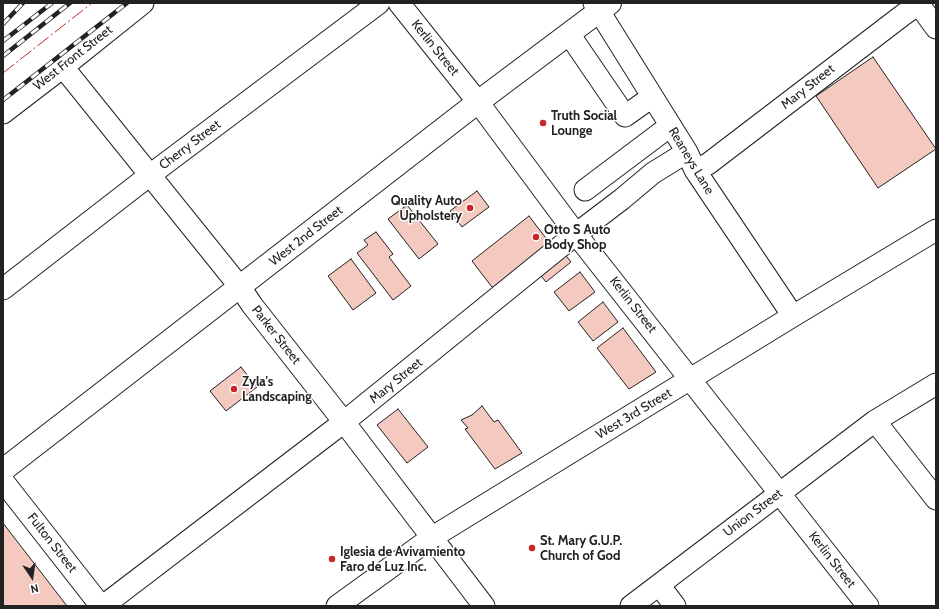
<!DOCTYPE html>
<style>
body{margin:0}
#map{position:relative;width:939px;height:609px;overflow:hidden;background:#fff;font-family:Cabin,sans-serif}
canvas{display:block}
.frame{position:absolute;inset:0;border:4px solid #222;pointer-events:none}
.north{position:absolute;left:12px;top:557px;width:40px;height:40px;-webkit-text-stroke:3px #fff;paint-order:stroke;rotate:167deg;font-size:11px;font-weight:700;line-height:16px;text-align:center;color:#222}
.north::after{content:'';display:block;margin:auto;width:14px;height:18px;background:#222;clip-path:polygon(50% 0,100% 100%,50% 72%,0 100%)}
</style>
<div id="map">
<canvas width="939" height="609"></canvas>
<div class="frame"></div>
<div class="north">N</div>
</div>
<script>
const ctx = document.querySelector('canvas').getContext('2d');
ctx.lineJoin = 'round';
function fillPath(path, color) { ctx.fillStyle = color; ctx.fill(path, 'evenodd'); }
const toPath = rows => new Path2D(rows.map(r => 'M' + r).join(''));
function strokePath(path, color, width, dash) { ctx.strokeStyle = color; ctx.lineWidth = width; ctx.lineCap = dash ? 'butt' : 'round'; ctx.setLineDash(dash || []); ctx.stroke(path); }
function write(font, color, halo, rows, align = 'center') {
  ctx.font = font + ' Cabin,sans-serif'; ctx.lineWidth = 3; ctx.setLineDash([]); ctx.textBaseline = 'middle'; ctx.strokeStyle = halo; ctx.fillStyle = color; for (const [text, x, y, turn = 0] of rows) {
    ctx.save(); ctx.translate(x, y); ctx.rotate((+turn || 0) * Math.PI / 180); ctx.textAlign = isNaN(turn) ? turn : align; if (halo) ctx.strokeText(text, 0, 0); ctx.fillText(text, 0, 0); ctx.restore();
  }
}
const building = toPath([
 [873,57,936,149,878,188,816,96,873,57],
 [477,191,489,207,462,227,450,211,477,191],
 [407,205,438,244,419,259,388,219,407,205],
 [529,216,552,246,495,291,472,261,529,216],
 [376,232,393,254,389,257,411,286,393,300,357,253,368,245,364,240,376,232],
 [563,252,571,262,546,282,538,272,563,252],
 [351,259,376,293,353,310,328,276,351,259],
 [580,272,595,292,569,311,554,292,580,272],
 [603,302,618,322,593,341,578,322,603,302],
 [623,328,656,372,629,389,597,348,623,328],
 [241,367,257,387,226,411,210,391,241,367],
 [482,406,494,422,498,420,522,453,495,469,465,429,468,428,461,420,472,415,482,406],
 [398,409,428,447,407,463,377,425,398,409],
 [3,523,67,606,3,606,3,523]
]);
fillPath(building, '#f3c9c0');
strokePath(building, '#222', 1);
const minor = toPath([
 [399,3,478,102,576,234,868,606],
 [594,3,687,152,695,170,793,316],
 [918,3,936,28],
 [569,34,625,116,652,97],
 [63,67,240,287,252,305,344,422,484,606],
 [3,113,63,67,143,3],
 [695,170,708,164,903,15,920,3],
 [585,190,670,126],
 [3,289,150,175,379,3],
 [875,421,936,499],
 [3,481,101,606],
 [659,585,675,606],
 [103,606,344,422,576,234,622,199,653,173,687,152],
 [337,606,431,538,793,316,936,230],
 [631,606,875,421,936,384]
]);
const major = toPath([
 [3,470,478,102,610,3]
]);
strokePath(minor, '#222', 23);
strokePath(major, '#222', 24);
strokePath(minor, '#fff', 21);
strokePath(major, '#fff', 22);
const rail = toPath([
 [3,24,23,3],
 [3,41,52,3],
 [3,56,70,3],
 [3,100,127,3]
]);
strokePath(rail, '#222', 4.5);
strokePath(rail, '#fff', 3, [9]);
strokePath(toPath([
 [3,73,92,3]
]), '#c62828', 1, [14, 3, 2, 3]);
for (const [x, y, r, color] of [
 [543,123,4,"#c62828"],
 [470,208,4,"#c62828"],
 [536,237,4,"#c62828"],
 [234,389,4,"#c62828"],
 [532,548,4,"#c62828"],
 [332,559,4,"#c62828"]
]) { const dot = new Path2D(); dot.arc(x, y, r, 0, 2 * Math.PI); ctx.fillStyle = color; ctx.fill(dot); strokePath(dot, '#fff', 1.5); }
write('13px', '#222', '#fff', [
 ["Kerlin Street",435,48,51],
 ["West Front Street",73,58,-38],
 ["Mary Street",808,87,-38],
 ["Cherry Street",190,145,-37],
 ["Reaneys Lane",691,161,59],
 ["West 2nd Street",306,236,-38],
 ["Kerlin Street",633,305,52],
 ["Parker Street",276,335,52],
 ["Mary Street",396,381,-39],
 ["West 3rd Street",634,414,-31],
 ["Union Street",753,513,-37],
 ["Fulton Street",52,543,52],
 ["Kerlin Street",832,560,52]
]);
write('bold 13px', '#222', '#fff', [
 ["Truth Social",551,116],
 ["Lounge",551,131],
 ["Quality Auto",462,201,"right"],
 ["Upholstery",462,216,"right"],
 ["Otto S Auto",544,230],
 ["Body Shop",544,245],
 ["Zyla's",242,382],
 ["Landscaping",242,397],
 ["St. Mary G.U.P.",540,541],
 ["Church of God",540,556],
 ["Iglesia de Avivamiento",340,552],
 ["Faro de Luz Inc.",340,567]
], 'left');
</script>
